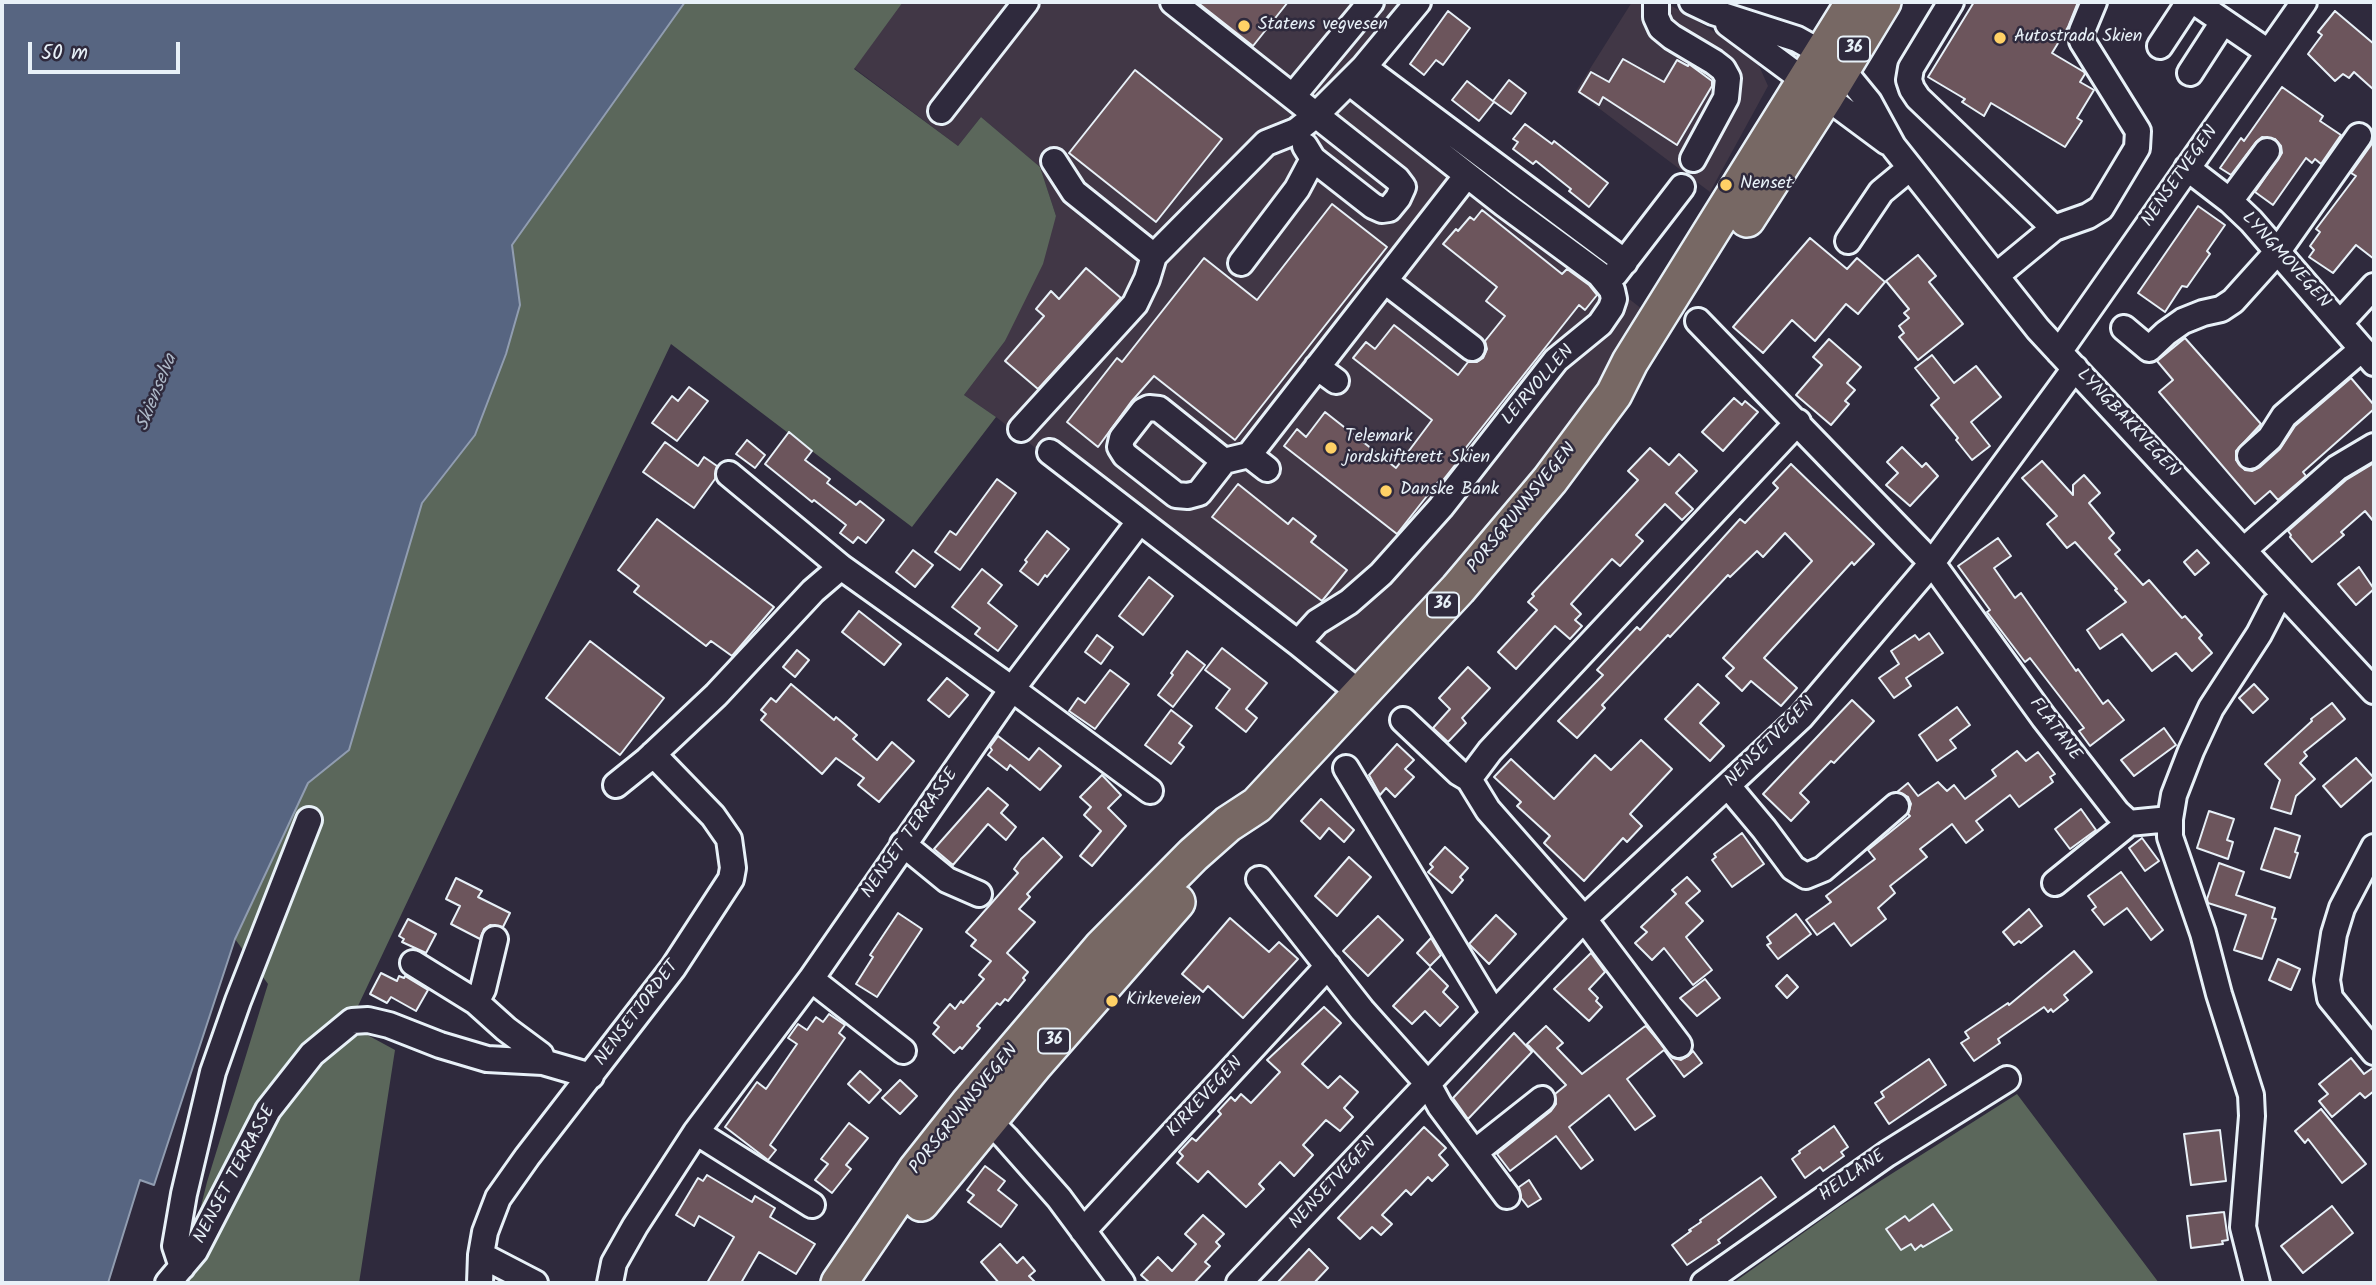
<!DOCTYPE html>
<style>
body{margin:0}
#map{position:relative;width:2376px;height:1285px;overflow:hidden;background:#2f2a3d;font-family:Kalam,sans-serif}
canvas{display:block}
.frame{position:absolute;inset:0;border:4px solid #e8f1f8;pointer-events:none}
.scale{position:absolute;left:28px;top:42px;width:152px;height:32px;box-sizing:border-box;border:4px solid #e8f1f8;border-top:0;padding-left:9px;font-size:21px;line-height:24px;white-space:nowrap;color:#e8f1f8;-webkit-text-stroke:5px #2f2a3d;paint-order:stroke}
</style>
<div id="map">
<canvas width="2376" height="1285"></canvas>
<div class="frame"></div>
<div class="scale">50 m</div>
</div>
<script>
const ctx = document.querySelector('canvas').getContext('2d');
ctx.lineJoin = 'round';
function fillPath(path, color) { ctx.fillStyle = color; ctx.fill(path, 'evenodd'); }
const toPath = rows => new Path2D(rows.map(r => 'M' + r).join(''));
function strokePath(path, color, width, dash) { ctx.strokeStyle = color; ctx.lineWidth = width; ctx.lineCap = dash ? 'butt' : 'round'; ctx.setLineDash(dash || []); ctx.stroke(path); }
function write(font, color, halo, rows, align = 'center') {
  ctx.font = font + ' Kalam,sans-serif'; ctx.lineWidth = 5; ctx.setLineDash([]); ctx.textBaseline = 'middle'; ctx.strokeStyle = halo; ctx.fillStyle = color; for (const [text, x, y, turn = 0] of rows) {
    ctx.save(); ctx.translate(x, y); ctx.rotate((+turn || 0) * Math.PI / 180); ctx.textAlign = isNaN(turn) ? turn : align; if (halo) ctx.strokeText(text, 0, 0); ctx.fillText(text, 0, 0); ctx.restore();
  }
}
fillPath(toPath([
 [903,2,1418,2,1349,81,1651,316,1535,474,1346,692,996,417,964,395,1005,341,1056,216,1040,167,981,117,958,146,854,68],
 [1632,2,1665,2,1694,19,1756,59,1768,86,1710,192,1576,91]
]), '#413746');
fillPath(toPath([
 [685,2,903,2,854,69,958,146,981,117,1040,167,1056,216,1043,264,1005,341,964,395,996,417,912,527,671,344,349,1025,395,1050,359,1283,182,1283,207,1182,268,984,235,939,308,783,349,750,422,503,475,435,506,354,519,305,511,245],
 [2017,1094,2159,1283,1733,1283,1841,1206]
]), '#5b675b');
const water = toPath([
 [2,2,685,2,512,245,520,305,506,354,475,435,422,503,349,750,308,783,235,939,154,1185,140,1180,108,1283,2,1283,2,2]
]);
fillPath(water, '#576581');
strokePath(water, '#919db1', 2);
const building = toPath([
 [1197,2,1288,2,1253,46,1197,2],
 [1974,2,2078,2,2068,27,2052,53,2084,72,2085,74,2080,82,2094,90,2077,118,2082,121,2065,147,1991,103,1984,116,1962,102,1965,99,1928,77,1974,2],
 [1448,11,1470,28,1443,65,1436,60,1424,75,1410,64,1448,11],
 [2335,11,2374,44,2374,90,2354,72,2349,78,2343,74,2335,81,2308,54,2322,35,2318,32,2335,11],
 [1623,59,1664,82,1677,60,1688,66,1689,64,1712,81,1712,86,1677,145,1603,97,1599,105,1579,92,1591,72,1609,82,1623,59],
 [1135,70,1222,139,1156,222,1069,153,1135,70],
 [1509,80,1526,93,1511,114,1493,101,1509,80],
 [1467,81,1494,102,1479,121,1452,100,1467,81],
 [2282,87,2323,116,2320,121,2341,135,2321,164,2315,159,2312,163,2306,158,2273,205,2255,192,2282,153,2281,146,2275,139,2262,137,2256,142,2231,175,2220,168,2241,138,2244,141,2282,87],
 [1525,124,1552,144,1554,141,1608,183,1589,207,1569,191,1571,189,1536,161,1533,164,1513,149,1518,142,1513,139,1525,124],
 [2374,131,2374,259,2356,245,2333,273,2309,257,2314,250,2310,246,2320,232,2316,229,2356,176,2351,173,2371,145,2374,131],
 [1332,204,1387,247,1235,440,1154,376,1131,402,1098,447,1067,422,1117,358,1122,362,1204,258,1257,300,1332,204],
 [2198,206,2225,225,2207,251,2210,254,2187,287,2182,286,2165,312,2138,293,2198,206],
 [1482,210,1562,274,1567,269,1589,285,1597,295,1585,310,1579,305,1457,459,1459,460,1440,484,1438,482,1397,534,1284,446,1297,429,1306,437,1325,412,1396,468,1432,420,1353,358,1366,342,1375,349,1394,325,1458,375,1468,362,1477,362,1483,358,1487,349,1485,341,1505,316,1486,301,1497,287,1443,244,1456,229,1458,231,1470,217,1474,220,1482,210],
 [1810,238,1847,269,1857,258,1885,282,1858,314,1846,304,1815,341,1792,320,1763,353,1733,327,1810,238],
 [1918,255,1936,276,1929,282,1963,324,1918,360,1899,337,1904,333,1899,326,1909,318,1904,313,1909,309,1886,281,1918,255],
 [1086,268,1121,298,1038,389,1005,361,1044,316,1036,309,1051,291,1059,299,1086,268],
 [2185,338,2261,424,2236,451,2236,460,2245,470,2252,471,2260,467,2280,449,2295,426,2351,378,2374,405,2374,409,2303,472,2306,476,2278,500,2270,491,2255,504,2159,392,2173,380,2157,361,2185,338],
 [1829,339,1861,367,1847,383,1855,390,1845,401,1849,404,1831,425,1796,395,1822,365,1813,357,1829,339],
 [1932,355,1954,383,1976,366,2001,397,1971,422,1990,446,1972,460,1956,440,1958,438,1931,405,1939,398,1915,368,1932,355],
 [689,387,708,401,677,441,652,423,672,396,678,401,689,387],
 [1734,398,1742,405,1745,401,1758,412,1723,451,1702,432,1734,398],
 [789,432,812,451,805,460,830,479,827,483,856,505,860,501,884,520,866,543,858,537,853,543,840,533,846,525,814,500,812,502,765,464,789,432],
 [747,440,765,455,755,468,736,454,747,440],
 [665,442,698,466,704,457,717,466,715,479,694,508,643,472,665,442],
 [1902,447,1922,467,1926,463,1938,476,1910,506,1886,485,1898,473,1887,462,1902,447],
 [1650,448,1669,465,1679,454,1697,471,1676,493,1693,509,1682,520,1665,504,1636,535,1643,541,1620,566,1612,559,1571,604,1581,614,1575,620,1582,626,1570,639,1555,626,1516,669,1498,652,1537,610,1528,602,1534,596,1532,594,1638,480,1628,471,1650,448],
 [2042,461,2073,495,2073,485,2084,475,2100,493,2089,503,2114,533,2109,538,2120,550,2115,554,2143,585,2149,580,2182,618,2185,616,2202,635,2199,638,2212,653,2192,671,2176,653,2152,671,2122,634,2100,649,2087,630,2126,602,2115,590,2117,589,2075,542,2067,548,2047,524,2057,516,2022,478,2042,461],
 [2374,463,2374,522,2365,511,2341,532,2344,535,2312,562,2290,537,2291,535,2288,531,2346,480,2374,463],
 [1791,464,1874,544,1854,565,1852,562,1764,658,1797,688,1781,706,1751,681,1742,691,1726,676,1734,668,1723,658,1812,561,1785,533,1763,557,1757,551,1730,577,1728,575,1670,637,1668,635,1602,705,1605,708,1577,738,1558,721,1603,675,1597,670,1637,627,1640,630,1740,519,1745,523,1778,488,1773,483,1791,464],
 [997,479,1016,493,960,570,935,552,950,531,956,535,997,479],
 [1238,484,1288,524,1293,518,1316,536,1311,542,1347,570,1322,601,1212,517,1238,484],
 [657,519,774,607,732,656,711,641,706,646,634,592,639,586,618,570,657,519],
 [1047,531,1069,549,1047,577,1045,575,1038,585,1020,571,1027,562,1025,560,1047,531],
 [1998,538,2011,556,1994,568,2015,598,2021,593,2076,671,2078,669,2103,704,2108,700,2124,720,2090,746,2079,731,2084,728,2030,658,2025,662,1987,612,1990,610,1958,566,1998,538],
 [913,550,933,565,915,587,896,572,913,550],
 [2197,550,2209,563,2195,575,2184,562,2197,550],
 [2359,567,2374,589,2356,605,2338,584,2359,567],
 [982,569,1002,585,988,603,1017,626,998,651,975,634,980,628,952,607,982,569],
 [1149,577,1173,596,1143,635,1119,616,1149,577],
 [859,611,901,644,884,665,842,632,859,611],
 [1929,633,1943,653,1906,678,1911,686,1894,698,1879,678,1899,664,1891,651,1915,635,1919,640,1929,633],
 [1097,635,1113,647,1101,664,1085,652,1097,635],
 [590,641,664,698,620,755,546,698,590,641],
 [1222,648,1267,683,1246,709,1257,718,1246,732,1216,708,1230,689,1205,670,1222,648],
 [797,650,809,660,795,677,783,667,797,650],
 [1187,651,1205,665,1173,707,1158,695,1173,675,1171,673,1187,651],
 [1468,667,1490,688,1462,718,1466,723,1448,742,1433,728,1450,709,1439,698,1468,667],
 [1110,670,1129,684,1095,729,1069,711,1078,698,1085,703,1110,670],
 [947,678,968,695,949,717,928,700,947,678],
 [791,684,834,720,836,717,857,735,853,739,877,760,892,742,914,761,879,802,858,785,864,778,836,758,822,774,761,720,766,714,761,710,771,698,776,702,791,684],
 [1698,684,1719,703,1700,723,1724,746,1710,761,1665,719,1698,684],
 [2254,684,2268,699,2253,713,2239,698,2254,684],
 [1852,700,1874,721,1834,763,1831,761,1800,793,1809,802,1791,821,1763,794,1852,700],
 [2332,703,2345,719,2304,752,2307,756,2300,763,2315,779,2296,796,2291,814,2271,808,2280,780,2265,764,2312,721,2311,719,2332,703],
 [1957,707,1970,725,1950,740,1956,748,1937,761,1919,735,1957,707],
 [1171,710,1192,726,1179,743,1184,747,1171,764,1145,745,1171,710],
 [2164,728,2176,745,2134,776,2121,760,2164,728],
 [998,736,1029,760,1039,748,1061,766,1040,790,1010,765,1007,770,988,755,992,750,990,747,998,736],
 [1641,740,1672,769,1630,814,1642,826,1627,842,1623,838,1584,881,1544,843,1550,836,1517,806,1521,802,1494,777,1511,759,1554,799,1595,755,1611,770,1641,740],
 [1397,744,1414,760,1405,769,1414,777,1395,797,1386,788,1380,795,1369,775,1397,744],
 [2017,751,2026,761,2038,752,2055,774,2050,777,2053,782,2019,807,2010,795,1976,821,1983,830,1966,843,1952,824,1920,849,1927,857,1890,886,1895,893,1878,908,1886,919,1851,946,1834,923,1817,935,1806,920,1831,902,1826,896,1875,859,1868,850,1910,816,1908,814,1911,804,1908,797,1897,792,1908,783,1918,796,1938,782,1947,791,1954,785,1965,799,1996,776,1992,770,2017,751],
 [2356,758,2374,778,2341,807,2323,786,2356,758],
 [1102,775,1121,795,1108,808,1126,826,1092,866,1080,856,1101,831,1084,815,1091,807,1080,797,1102,775],
 [988,788,1008,805,1001,813,1016,827,1006,840,988,824,953,865,934,849,988,788],
 [1321,799,1354,830,1344,842,1329,828,1320,839,1301,821,1321,799],
 [2081,809,2096,830,2070,849,2055,829,2081,809],
 [2209,811,2234,819,2227,840,2233,842,2228,859,2197,848,2209,811],
 [2275,828,2300,836,2295,852,2298,853,2290,878,2261,869,2275,828],
 [1742,833,1764,864,1732,887,1712,860,1716,857,1714,854,1742,833],
 [1043,838,1062,857,1027,894,1030,897,1019,909,1035,922,1007,953,1028,972,1023,978,1025,980,1008,1001,1005,999,1000,1005,997,1003,977,1026,980,1028,962,1049,960,1047,954,1053,933,1034,939,1027,934,1023,950,1004,955,1009,961,1001,963,1003,984,979,979,975,991,961,971,946,976,940,966,932,1018,873,1014,869,1021,859,1043,838],
 [2142,838,2159,861,2145,871,2129,848,2142,838],
 [1445,847,1468,868,1460,877,1463,880,1452,893,1428,872,1433,867,1430,864,1445,847],
 [1349,857,1371,877,1337,916,1315,896,1349,857],
 [2219,863,2244,872,2236,895,2275,908,2272,918,2276,919,2262,959,2234,950,2246,915,2208,903,2207,899,2219,863],
 [2121,872,2163,930,2151,940,2127,908,2104,925,2092,910,2096,907,2088,896,2121,872],
 [1687,877,1700,891,1686,903,1703,921,1686,937,1712,970,1693,985,1664,948,1652,960,1635,943,1647,932,1641,927,1676,894,1672,890,1687,877],
 [456,878,482,891,478,897,510,913,503,927,490,925,484,929,480,939,451,924,460,906,446,899,456,878],
 [2029,909,2042,926,2021,943,2019,941,2014,945,2003,932,2029,909],
 [898,913,922,929,877,997,856,984,873,957,870,955,898,913],
 [1796,914,1811,934,1778,959,1767,945,1771,943,1767,937,1796,914],
 [1496,915,1516,934,1489,964,1469,944,1496,915],
 [1378,916,1403,940,1368,976,1343,951,1378,916],
 [1230,918,1269,952,1279,942,1298,959,1243,1018,1208,986,1203,992,1182,974,1230,918],
 [408,919,436,934,426,953,402,942,404,939,399,936,408,919],
 [1431,938,1441,955,1430,966,1417,953,1431,938],
 [2074,951,2092,972,2064,995,2068,1000,2053,1012,2051,1009,2048,1012,2044,1007,1998,1039,2000,1043,1974,1061,1961,1043,1969,1038,1965,1032,2008,1003,2009,1005,2074,951],
 [1591,953,1605,972,1589,989,1598,998,1596,1001,1602,1007,1589,1021,1554,989,1591,953],
 [2278,959,2300,969,2291,990,2269,980,2278,959],
 [1430,968,1448,986,1443,992,1458,1007,1440,1026,1425,1011,1412,1024,1393,1006,1430,968],
 [381,973,397,981,399,976,404,978,405,976,428,990,416,1011,391,997,387,1003,370,994,381,973],
 [1787,975,1798,987,1787,998,1776,986,1787,975],
 [1705,979,1720,998,1697,1016,1680,998,1705,979],
 [1324,1007,1341,1023,1302,1064,1328,1088,1340,1076,1358,1092,1344,1108,1353,1117,1340,1131,1326,1120,1303,1145,1313,1155,1294,1176,1280,1162,1259,1184,1264,1189,1246,1207,1208,1171,1198,1182,1177,1163,1183,1156,1179,1152,1192,1138,1196,1141,1221,1114,1218,1111,1231,1097,1235,1101,1241,1094,1251,1103,1280,1072,1267,1060,1324,1007],
 [829,1014,845,1025,839,1033,845,1038,770,1145,776,1150,768,1160,725,1127,757,1082,766,1089,797,1044,788,1038,798,1024,807,1030,816,1017,823,1022,829,1014],
 [1546,1026,1563,1043,1557,1048,1582,1074,1644,1027,1646,1026,1673,1058,1681,1060,1688,1056,1693,1051,1702,1063,1684,1077,1664,1050,1627,1079,1655,1116,1635,1130,1609,1095,1569,1127,1593,1160,1581,1169,1556,1136,1510,1171,1497,1154,1551,1111,1556,1104,1555,1094,1566,1085,1527,1044,1546,1026],
 [1514,1033,1532,1052,1468,1119,1453,1098,1514,1033],
 [2351,1058,2364,1074,2374,1067,2374,1091,2365,1098,2360,1093,2332,1117,2319,1101,2328,1094,2319,1084,2351,1058],
 [1929,1059,1946,1085,1889,1124,1875,1103,1884,1097,1881,1092,1929,1059],
 [860,1071,881,1090,869,1103,848,1084,860,1071],
 [900,1080,917,1096,900,1114,882,1098,900,1080],
 [2321,1109,2366,1164,2342,1183,2308,1139,2305,1143,2295,1131,2321,1109],
 [849,1123,868,1138,846,1165,851,1169,832,1193,815,1180,828,1164,821,1159,849,1123],
 [1834,1126,1848,1147,1841,1152,1844,1156,1823,1171,1820,1167,1805,1178,1792,1159,1800,1153,1799,1151,1834,1126],
 [1424,1127,1446,1148,1439,1155,1448,1165,1432,1181,1428,1177,1411,1195,1406,1190,1382,1215,1392,1224,1381,1235,1372,1227,1360,1239,1338,1218,1424,1127],
 [2220,1130,2226,1181,2191,1185,2184,1134,2220,1130],
 [985,1166,1005,1181,998,1190,1017,1205,1001,1227,968,1202,974,1195,967,1190,985,1166],
 [707,1175,752,1202,755,1196,775,1208,770,1217,815,1244,796,1274,759,1252,741,1283,707,1283,734,1237,699,1216,694,1226,676,1215,698,1178,703,1181,707,1175],
 [1761,1177,1776,1197,1718,1240,1720,1243,1687,1265,1672,1245,1691,1231,1689,1230,1701,1222,1700,1220,1761,1177],
 [1529,1180,1541,1199,1528,1207,1521,1198,1519,1187,1529,1180],
 [1933,1204,1952,1230,1923,1247,1921,1245,1915,1250,1911,1244,1901,1250,1886,1229,1905,1216,1909,1221,1933,1204],
 [2332,1206,2353,1233,2303,1273,2281,1246,2332,1206],
 [2224,1212,2228,1240,2222,1241,2223,1244,2191,1248,2187,1216,2224,1212],
 [1203,1215,1224,1234,1216,1242,1220,1246,1205,1262,1210,1266,1194,1283,1150,1283,1141,1275,1158,1257,1172,1271,1196,1244,1185,1234,1203,1215],
 [1000,1244,1017,1263,1023,1257,1035,1271,1029,1276,1036,1283,999,1283,981,1262,1000,1244],
 [1309,1249,1328,1268,1314,1283,1277,1283,1309,1249]
]);
fillPath(building, '#6c555c');
strokePath(building, '#e8f1f8', 2);
const minor = toPath([
 [1173,2,1397,179,1403,187,1398,198,1389,209,1382,210,1373,206,1313,159],
 [1656,2,1656,17,1661,28,1672,37,1714,62,1723,69,1728,78,1726,98,1693,159],
 [1692,2,1713,12,1797,39,1822,53,1842,69,1869,102,1893,146,2038,329,2374,691],
 [1951,2,1911,68,1909,80,1912,89,1918,98,2054,228],
 [2195,2,2268,52],
 [1728,24,1887,142],
 [2160,46,2189,2],
 [1364,67,1625,262],
 [2190,73,2223,22],
 [1293,96,1371,2],
 [941,111,1026,2],
 [1054,161,1074,192,1154,256],
 [2187,168,2230,201,2251,221,2374,363],
 [2230,201,2267,151],
 [1848,241,1881,192,1910,168],
 [1241,263,1297,189,1313,159,1305,146],
 [1615,274,1682,187],
 [1997,275,2054,228,2088,216,2101,208,2137,148,2138,131,2082,41,2082,31,2094,2],
 [1385,281,1472,348],
 [1698,321,1932,563,2044,718,2117,812,2129,823,2170,819],
 [2340,323,2374,286],
 [2124,328,2149,349,2166,333,2183,321,2203,313,2221,309,2233,301,2278,251,2359,136],
 [2059,352,2304,2],
 [1317,367,1336,381],
 [1021,429,1135,304,1147,279,1154,256,1266,143,1296,131,1316,115,1364,67,1418,2],
 [1050,452,1298,643,1361,694],
 [2250,456,2270,438,2284,416,2362,349],
 [1224,461,1159,409,1149,408,1143,411,1122,438,1120,447,1125,455,1176,495,1188,496,1199,493,1224,461,1249,455],
 [1267,469,1249,455,1467,175],
 [729,474,841,567,1012,689,1139,522],
 [2245,549,2337,468,2374,446],
 [1298,643,1317,622,1349,602,1381,574,1441,507,1556,360,1600,324,1611,308,1614,299,1612,290,1599,274,1504,204,1349,82],
 [1403,720,1459,773,1469,779,1488,810,1584,919,1679,1045],
 [1346,768,1494,1014],
 [1469,779,1490,751,1798,422],
 [616,785,647,760,716,695,813,591,841,567],
 [1728,786,1764,829,1793,868,1806,876,1823,869,1896,806],
 [903,844,947,880,979,894],
 [2374,847,2342,908,2334,934,2327,980,2330,998,2374,1052],
 [1259,879,1362,1010,1428,1084,1440,1106,1507,1196],
 [2055,883,2129,823],
 [413,963,476,1002,506,1029,541,1055,543,1062],
 [476,1002,483,989,495,939],
 [903,1051,811,979,1012,689,1150,791],
 [978,1110,1006,1138,1059,1198,1122,1283],
 [696,1132,812,1205],
 [1475,1152,1542,1099],
 [1083,1231,1328,966],
 [481,1255,535,1283],
 [182,1267,175,1246,184,1194,213,1072,238,1001,309,820],
 [168,1283,195,1251,268,1110,312,1054,352,1021,368,1020,389,1025,440,1045,487,1059,543,1062,591,1076],
 [480,1283,481,1255,485,1232,498,1198,527,1157,673,968,731,879,733,868,729,839,713,816,653,754],
 [610,1283,614,1263,635,1226,696,1132,811,979],
 [1239,1283,1584,919,1801,717,1932,563,2075,368],
 [1704,1283,1887,1154,2007,1079],
 [2257,1283,2243,1227,2252,1116,2251,1095,2219,994,2203,933,2170,837,2170,819,2174,795,2191,751,2211,708,2259,634,2274,605]
]);
const highway = toPath([
 [1747,219,1826,96,1883,2],
 [921,1203,1035,1064,1177,902],
 [839,1283,916,1170,969,1103,1102,947,1193,855,1228,824,1257,805,1458,589,1550,480,1614,394,1630,362,1854,2]
]);
strokePath(minor, '#e8f1f8', 30);
strokePath(highway, '#e8f1f8', 40);
strokePath(minor, '#2f2a3d', 24);
strokePath(highway, '#776864', 35);
for (const [x, y, r, color] of [
 [1244,26,7,"#ffd166"],
 [2000,38,7,"#ffd166"],
 [1726,185,7,"#ffd166"],
 [1331,448,7,"#ffd166"],
 [1386,491,7,"#ffd166"],
 [1112,1001,7,"#ffd166"]
]) { const dot = new Path2D(); dot.arc(x, y, r, 0, 2 * Math.PI); ctx.fillStyle = color; ctx.fill(dot); strokePath(dot, '#2f2a3d', 2.5); }
for (const [x, y, w] of [
 [1854,49,32],
 [1443,605,32],
 [1054,1041,32]
]) { const box = new Path2D(); box.roundRect(x - w / 2, y - 12.5, w, 25, 5); ctx.fillStyle = '#2f2a3d'; ctx.fill(box); strokePath(box, '#e8f1f8', 2); }
write('bold 16px', '#e8f1f8', null, [
 ["36",1854,49],
 ["36",1443,605],
 ["36",1054,1041]
]);
write('18px', '#e8f1f8', '#2f2a3d', [
 ["Statens vegvesen",1258,26],
 ["Autostrada Skien",2014,38],
 ["Nenset",1740,185],
 ["Telemark",1345,438],
 ["jordskifterett Skien",1345,459],
 ["Danske Bank",1400,491],
 ["Kirkeveien",1126,1001]
], 'left');
write('18px', '#e8f1f8', '#2f2a3d', [
 ["NENSETVEGEN",2181,177,-55],
 ["LYNGMOVEGEN",2285,261,48],
 ["LEIRVOLLEN",1539,386,-49],
 ["LYNGBAKKVEGEN",2127,424,47],
 ["PORSGRUNNSVEGEN",1523,509,-51],
 ["FLATANE",2054,730,53],
 ["NENSETVEGEN",1771,743,-45],
 ["NENSET TERRASSE",911,834,-55],
 ["NENSETJORDET",638,1014,-53],
 ["KIRKEVEGEN",1206,1098,-47],
 ["PORSGRUNNSVEGEN",965,1110,-51],
 ["NENSET TERRASSE",236,1175,-62],
 ["HELLANE",1853,1177,-35],
 ["NENSETVEGEN",1334,1184,-47]
]);
write('italic 19px', '#aeb9c8', '#2f2a3d', [
 ["Skienselva",158,393,-68]
]);
</script>
